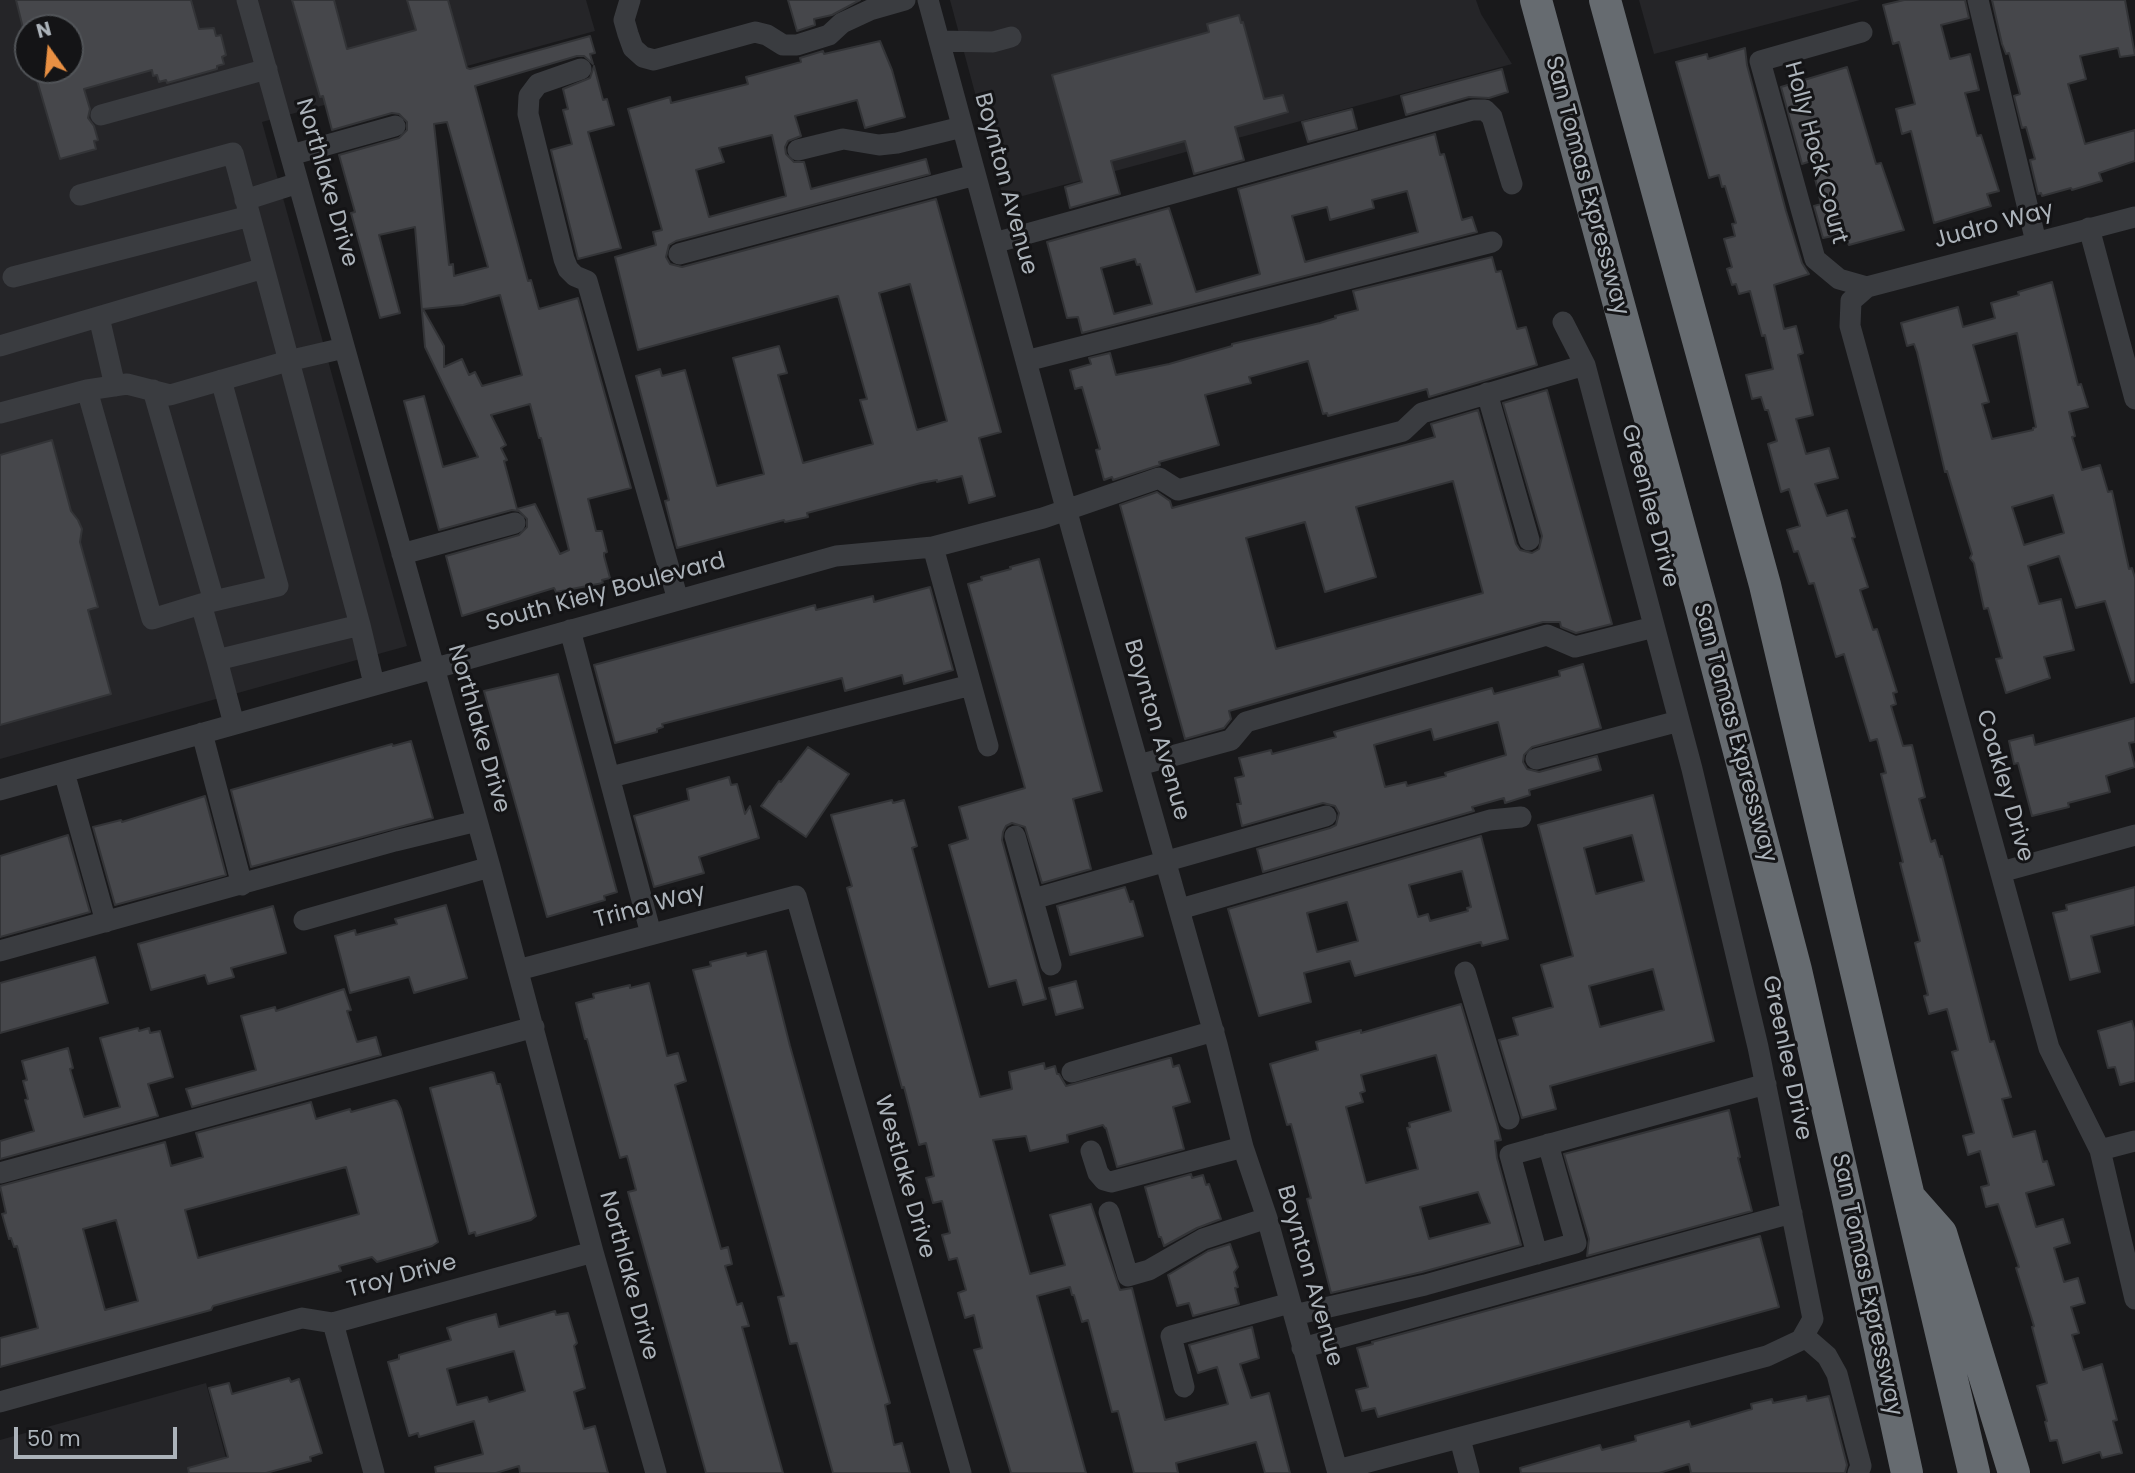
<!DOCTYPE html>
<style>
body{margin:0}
#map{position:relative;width:2135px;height:1473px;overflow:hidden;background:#19191b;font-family:Poppins,sans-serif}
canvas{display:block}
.north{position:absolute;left:14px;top:14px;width:70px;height:70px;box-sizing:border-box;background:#141416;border:2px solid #515458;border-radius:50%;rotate:345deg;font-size:19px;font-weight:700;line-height:28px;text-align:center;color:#acb3ba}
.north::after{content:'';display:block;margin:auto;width:24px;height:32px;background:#e99043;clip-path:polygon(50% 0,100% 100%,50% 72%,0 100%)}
.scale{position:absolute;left:14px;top:1427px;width:163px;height:32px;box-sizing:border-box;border:4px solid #acb3ba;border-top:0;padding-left:9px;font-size:21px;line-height:24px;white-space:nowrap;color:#acb3ba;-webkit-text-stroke:5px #141416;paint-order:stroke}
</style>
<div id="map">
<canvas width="2135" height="1473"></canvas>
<div class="north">N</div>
<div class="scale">50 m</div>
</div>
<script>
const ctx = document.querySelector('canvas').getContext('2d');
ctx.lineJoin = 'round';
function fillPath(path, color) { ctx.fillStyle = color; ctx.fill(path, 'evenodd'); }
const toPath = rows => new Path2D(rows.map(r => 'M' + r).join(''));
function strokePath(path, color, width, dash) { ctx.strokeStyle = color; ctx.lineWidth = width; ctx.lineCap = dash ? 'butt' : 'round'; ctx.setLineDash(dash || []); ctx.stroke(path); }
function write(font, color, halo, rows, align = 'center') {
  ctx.font = font + ' Poppins,sans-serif'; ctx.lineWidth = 6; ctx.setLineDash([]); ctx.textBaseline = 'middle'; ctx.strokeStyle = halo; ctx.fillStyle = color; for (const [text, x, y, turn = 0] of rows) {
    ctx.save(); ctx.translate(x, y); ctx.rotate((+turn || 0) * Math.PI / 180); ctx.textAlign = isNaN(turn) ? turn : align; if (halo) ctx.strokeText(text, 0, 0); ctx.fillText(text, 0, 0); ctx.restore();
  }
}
fillPath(toPath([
 [0,0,586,0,595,31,262,122,407,646,0,759],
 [28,28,70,28,70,70,28,70],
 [950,0,1476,0,1481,14,1512,64,1004,201],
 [1639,0,1860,0,1654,54],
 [206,1383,230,1473,0,1473,0,1440]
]), '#252528');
const building = toPath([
 [16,0,191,0,199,29,214,28,216,36,221,35,226,55,222,57,224,64,217,66,217,69,167,83,166,80,159,82,157,75,153,76,152,70,84,89,90,109,88,118,94,126,98,140,94,141,96,149,60,159,36,77,70,70,70,28,23,28,16,0],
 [292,0,334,0,347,49,416,30,407,0,448,0,467,68,470,69,590,36,595,53,590,54,593,64,584,56,577,56,475,86,528,281,531,280,539,309,578,298,631,488,588,499,596,531,602,531,607,552,604,553,604,556,610,578,602,580,603,583,556,592,554,588,462,616,446,556,519,535,527,527,527,519,519,511,512,510,439,530,404,401,424,396,443,467,478,457,425,347,415,227,379,235,400,313,380,318,351,213,355,212,339,155,399,138,407,130,407,122,399,114,392,113,332,130,323,96,320,97,292,0],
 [447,122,488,267,454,276,453,264,449,265,434,124,447,122],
 [500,295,522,375,482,386,475,372,469,375,462,359,444,367,444,346,423,309,463,305,500,295],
 [530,404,539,438,541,438,569,550,560,554,535,504,517,509,504,461,507,460,501,448,506,445,491,415,530,404],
 [788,0,860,0,832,15,814,19,815,25,797,31,788,0],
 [1904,0,1965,0,1969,18,1941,25,1950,59,1970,54,1979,90,1965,93,1977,136,1981,135,1999,191,1987,194,1991,206,1934,223,1911,131,1902,134,1896,109,1915,104,1899,42,1893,44,1883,5,1904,0],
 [1992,0,2125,0,2135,55,2120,57,2118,48,2080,56,2086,79,2068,84,2085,144,2135,130,2135,161,2099,173,2102,181,2072,190,2071,188,2042,196,2041,193,2038,194,2030,160,2035,159,2026,127,2022,128,2014,96,2020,94,2009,53,2006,54,2002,44,1992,0],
 [1239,15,1241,23,1243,22,1264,99,1283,95,1288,112,1235,127,1244,160,1194,174,1185,141,1111,161,1120,194,1070,208,1065,187,1082,182,1052,75,1209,32,1207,24,1239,15],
 [880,41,892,70,905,117,865,128,857,100,795,116,801,136,788,141,785,147,786,154,794,162,804,162,811,189,926,159,930,174,676,241,669,245,666,257,670,264,682,267,936,199,1001,432,979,438,995,496,969,503,962,476,937,482,937,480,921,483,807,513,808,517,785,522,784,520,677,548,665,501,669,500,636,376,660,369,662,376,685,370,717,486,764,474,733,358,779,346,787,373,778,375,803,463,873,444,860,400,867,399,838,296,638,350,615,257,656,245,653,232,662,230,628,109,670,97,671,103,748,84,746,77,801,62,800,58,823,51,824,54,880,41],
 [772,135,786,196,709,217,696,170,724,162,719,148,772,135],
 [910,284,947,421,917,430,879,293,910,284],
 [1745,48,1747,65,1786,211,1802,263,1809,274,1774,285,1784,329,1796,326,1803,353,1798,355,1813,415,1796,419,1806,454,1829,448,1838,478,1815,484,1827,516,1847,510,1855,537,1852,538,1868,587,1860,590,1873,630,1877,629,1897,692,1893,693,1896,704,1891,706,1903,746,1912,745,1925,797,1919,799,1931,842,1935,840,1940,857,1942,856,1990,1042,1994,1041,2011,1097,2002,1099,2013,1137,2035,1131,2043,1162,2047,1161,2054,1185,2026,1193,2036,1227,2063,1219,2070,1243,2054,1248,2064,1282,2078,1278,2085,1303,2071,1307,2079,1333,2072,1335,2083,1370,2102,1364,2117,1420,2113,1421,2122,1453,2102,1458,2100,1452,2063,1463,2057,1440,2050,1441,2045,1422,2047,1421,2037,1386,2047,1383,2032,1327,2034,1326,2016,1268,2019,1267,1998,1204,1986,1207,1981,1187,1989,1185,1980,1151,1968,1155,1963,1136,1974,1133,1952,1052,1958,1050,1947,1009,1929,1014,1924,996,1928,995,1915,943,1920,941,1900,863,1903,862,1881,774,1886,773,1877,739,1870,741,1844,654,1836,657,1814,583,1809,584,1798,551,1794,552,1787,530,1800,526,1789,489,1781,492,1768,444,1777,441,1768,410,1765,410,1761,397,1752,399,1746,375,1773,369,1765,335,1762,336,1750,291,1739,294,1736,284,1732,285,1727,269,1732,267,1724,239,1735,236,1732,224,1736,223,1725,186,1722,187,1719,175,1709,178,1676,62,1707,54,1708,59,1745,48],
 [594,66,603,100,607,99,614,125,588,132,621,248,578,259,551,150,572,144,563,110,568,109,563,89,590,78,594,66],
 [1847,67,1876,164,1881,163,1904,230,1849,245,1843,234,1823,238,1814,206,1821,204,1811,161,1802,164,1781,87,1847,67],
 [1502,69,1508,92,1489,98,1469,97,1406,115,1401,96,1502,69],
 [1352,109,1357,129,1308,142,1302,122,1352,109],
 [1435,134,1440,155,1444,154,1462,220,1472,217,1477,232,1082,333,1078,317,1067,318,1047,242,1169,208,1196,292,1260,274,1238,189,1435,134],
 [1407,191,1418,232,1305,262,1292,216,1327,207,1330,220,1374,208,1372,200,1407,191],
 [1135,259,1137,265,1140,264,1152,304,1114,314,1101,268,1135,259],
 [1492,257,1496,272,1501,271,1517,329,1526,327,1537,365,1429,397,1427,389,1328,416,1327,413,1323,414,1308,361,1249,377,1251,383,1205,395,1219,445,1159,462,1160,465,1113,480,1112,477,1104,480,1096,450,1100,449,1082,387,1075,389,1070,370,1091,364,1089,358,1110,353,1116,375,1169,364,1232,346,1232,344,1320,323,1336,318,1335,316,1358,310,1353,291,1492,257],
 [2052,282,2078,385,2081,384,2088,407,2069,412,2075,436,2072,437,2082,470,2100,465,2108,492,2112,491,2129,569,2132,568,2135,578,2135,682,2131,683,2105,601,2076,608,2059,556,2028,566,2039,604,2061,599,2074,650,2044,657,2050,678,2006,693,1996,659,2002,658,1988,608,1984,609,1974,563,1970,558,1972,554,1947,471,1945,472,1917,352,1914,344,1907,346,1901,323,1958,307,1963,327,1995,318,1991,303,2019,295,2018,292,2052,282],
 [2017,333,2036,427,2033,428,2033,430,1992,439,1982,404,1989,402,1973,345,2017,333],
 [2053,495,2064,533,2024,545,2012,507,2053,495],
 [1547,390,1612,624,1576,633,1561,627,1560,622,1543,622,1229,711,1231,719,1224,728,1185,739,1120,505,1157,492,1170,501,1172,508,1435,437,1431,424,1478,410,1516,544,1520,550,1532,553,1539,549,1542,536,1503,403,1547,390],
 [1453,481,1483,593,1276,649,1246,538,1305,522,1325,592,1376,577,1356,507,1453,481],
 [52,440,71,511,78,520,82,529,80,542,98,607,88,610,111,694,0,725,0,455,52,440],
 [1039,559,1102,791,1073,799,1091,869,1042,883,1025,827,1012,823,1006,826,1003,832,1002,840,1046,999,1023,1005,1016,980,989,987,949,845,968,839,959,807,1025,788,968,584,982,580,981,577,1011,569,1010,567,1039,559],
 [930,587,953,670,904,684,902,675,845,691,842,678,662,724,663,727,657,729,657,732,615,743,594,665,815,605,816,610,873,596,874,602,930,587],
 [1583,664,1601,728,1532,747,1524,755,1523,762,1527,769,1539,772,1597,756,1601,770,1529,790,1530,795,1505,803,1504,798,1472,807,1474,811,1263,872,1257,849,1330,828,1336,825,1339,813,1335,806,1323,803,1242,826,1237,804,1241,804,1235,778,1244,776,1239,758,1271,750,1272,754,1336,737,1334,732,1492,688,1494,694,1560,676,1559,671,1583,664],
 [1498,722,1506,755,1445,773,1446,776,1407,786,1406,782,1385,787,1374,745,1431,729,1434,740,1498,722],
 [558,674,617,892,604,896,605,900,547,917,484,691,558,674],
 [2135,718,2135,742,2129,743,2135,767,2106,776,2110,792,2068,803,2069,807,2032,816,2018,763,2014,764,2009,741,2033,735,2035,745,2135,718],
 [411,741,433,818,251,867,231,790,392,744,393,746,411,741],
 [808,747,849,774,806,837,761,806,779,781,781,782,808,747],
 [729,777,731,785,737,784,745,814,750,806,759,838,699,857,704,873,654,887,634,816,689,800,687,789,729,777],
 [1653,795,1714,1041,1550,1086,1556,1109,1522,1118,1499,1040,1518,1035,1513,1018,1553,1007,1541,965,1573,956,1538,825,1653,795],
 [1632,835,1644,881,1596,894,1584,848,1632,835],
 [1653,969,1664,1010,1600,1027,1589,986,1653,969],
 [205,796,226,875,115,905,93,827,121,820,122,822,205,796],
 [892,800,893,803,904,800,917,846,912,848,980,1097,1012,1089,1009,1072,1044,1063,1045,1069,1055,1066,1057,1074,1059,1074,1066,1086,1169,1058,1171,1058,1173,1067,1179,1065,1190,1102,1173,1107,1184,1149,1117,1167,1106,1128,1105,1128,1103,1125,1067,1135,1068,1142,1030,1151,1026,1136,993,1140,1030,1274,1065,1265,1050,1215,1091,1204,1120,1290,1132,1288,1165,1420,1228,1404,1217,1367,1198,1373,1189,1345,1252,1327,1259,1358,1240,1364,1251,1398,1269,1393,1290,1473,1265,1473,1256,1442,1176,1463,1178,1473,1134,1473,1118,1411,1112,1412,1088,1320,1082,1322,1074,1295,1072,1295,1070,1287,1037,1296,1086,1473,1011,1473,974,1350,982,1348,974,1315,965,1318,958,1293,966,1290,957,1258,949,1260,942,1235,950,1233,942,1201,933,1203,926,1178,934,1176,926,1143,919,1145,904,1087,902,1088,847,888,852,886,831,815,892,800],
 [68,835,90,912,0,937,0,856,68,835],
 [1481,836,1508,939,1482,946,1481,942,1355,976,1350,961,1304,973,1311,1002,1259,1016,1228,909,1481,836],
 [1462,871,1471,907,1467,908,1468,911,1430,921,1428,914,1418,917,1409,885,1462,871],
 [1347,902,1358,941,1317,952,1307,913,1347,902],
 [1125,887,1130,902,1133,901,1143,936,1070,955,1057,906,1125,887],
 [2135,887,2135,925,2091,936,2100,972,2070,980,2053,913,2067,910,2066,905,2135,887],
 [446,905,467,978,414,993,409,977,350,993,335,936,355,930,356,935,397,924,395,919,446,905],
 [273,906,286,953,231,968,234,977,208,984,205,975,151,990,138,944,273,906],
 [766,951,790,1046,890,1403,885,1405,894,1445,902,1443,910,1473,833,1473,797,1343,790,1344,778,1297,784,1296,693,970,711,966,710,962,746,953,747,956,766,951],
 [95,957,108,1003,0,1033,0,983,95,957],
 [1076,981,1083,1008,1056,1015,1049,988,1076,981],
 [649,983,667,1056,678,1053,686,1081,675,1085,721,1249,728,1247,732,1264,725,1266,737,1305,742,1303,749,1326,742,1327,783,1473,706,1473,628,1192,636,1190,627,1156,620,1158,587,1039,585,1039,576,1003,594,998,593,994,630,985,630,988,649,983],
 [344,989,351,1010,347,1011,357,1042,376,1037,381,1055,192,1107,186,1089,256,1070,241,1016,275,1007,276,1011,344,989],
 [1461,1004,1497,1124,1501,1140,1495,1141,1497,1158,1521,1245,1422,1272,1331,1293,1307,1199,1311,1198,1291,1124,1287,1125,1270,1064,1318,1050,1316,1042,1361,1030,1361,1033,1461,1004],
 [1436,1055,1451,1111,1409,1123,1410,1127,1407,1128,1418,1169,1366,1183,1346,1107,1363,1102,1360,1093,1365,1091,1361,1075,1436,1055],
 [1478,1192,1490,1223,1429,1239,1420,1207,1478,1192],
 [2132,1021,2135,1032,2135,1081,2120,1085,2115,1067,2108,1068,2098,1031,2132,1021],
 [138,1028,139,1031,149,1028,150,1033,160,1031,173,1077,148,1084,158,1116,0,1159,0,1141,34,1131,25,1100,28,1099,23,1081,27,1080,22,1061,68,1048,73,1068,70,1069,84,1117,120,1107,100,1038,138,1028],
 [491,1072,494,1073,497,1084,500,1084,536,1216,531,1220,476,1236,475,1232,469,1234,430,1088,491,1072],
 [394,1100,397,1101,401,1109,438,1242,432,1246,377,1262,372,1257,339,1266,341,1271,213,1306,211,1310,0,1367,0,1338,38,1328,17,1246,14,1247,11,1238,9,1239,2,1214,6,1213,0,1186,165,1142,171,1166,203,1157,196,1133,311,1102,316,1119,350,1109,351,1112,394,1100],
 [346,1167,359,1214,198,1258,185,1210,346,1167],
 [116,1220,138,1301,105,1310,83,1229,116,1220],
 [1729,1110,1740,1157,1738,1158,1752,1211,1587,1256,1589,1239,1564,1154,1729,1110],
 [1191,1174,1192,1178,1203,1175,1206,1185,1209,1184,1221,1219,1197,1228,1164,1246,1161,1237,1159,1237,1145,1187,1191,1174],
 [1760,1236,1779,1307,1378,1417,1375,1408,1362,1411,1356,1390,1368,1387,1357,1348,1373,1344,1372,1342,1760,1236],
 [1230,1244,1238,1267,1234,1272,1238,1287,1235,1288,1239,1304,1193,1316,1189,1303,1177,1306,1168,1275,1208,1251,1230,1244],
 [555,1311,556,1315,568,1313,577,1343,574,1346,585,1388,574,1392,584,1429,595,1426,608,1473,520,1473,519,1466,496,1473,436,1473,435,1467,483,1454,474,1421,419,1437,418,1433,409,1436,388,1362,399,1359,399,1355,451,1340,447,1328,466,1322,496,1314,499,1327,555,1311],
 [514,1351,525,1391,489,1402,487,1397,457,1405,447,1369,514,1351],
 [289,1378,291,1382,299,1379,322,1453,310,1457,311,1461,266,1473,189,1473,188,1468,228,1457,209,1388,229,1383,232,1394,289,1378],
 [1806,1396,1807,1401,1829,1396,1847,1465,1845,1473,1691,1473,1689,1464,1659,1473,1521,1473,1520,1468,1600,1445,1602,1450,1636,1441,1635,1436,1689,1421,1691,1427,1752,1409,1751,1404,1772,1399,1773,1403,1806,1396]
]);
fillPath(building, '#46474b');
strokePath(building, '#333437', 2);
strokePath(toPath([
 [247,0,490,867,593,1252,656,1473],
 [630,0,624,20,628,34,633,48,643,57,654,60,755,32,767,35,783,45,797,45,829,35,842,23,870,10,905,0],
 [928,0,1073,534,1217,1044,1243,1147,1267,1218,1338,1473],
 [1978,0,2036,242],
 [1862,32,1760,61,1815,259,1839,279,1867,287],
 [939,41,993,42,1011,37],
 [581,69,538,84,529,96,528,114,564,259,568,269,575,276,587,281,678,600],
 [101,115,267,69],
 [798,150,843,139,879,145,897,143,962,127],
 [291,155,395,126],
 [80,195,233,153,360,625,374,684],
 [245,200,298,183],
 [2135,217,1867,287,1851,301,1850,326,2049,1048,2100,1150,2135,1299],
 [2089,228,2135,399],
 [994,243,1473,110,1485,110,1492,117,1512,184],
 [679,254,975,175],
 [13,277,250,216],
 [99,317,115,386],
 [0,346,264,268],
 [1026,361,1492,242],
 [87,390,152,619,201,604,278,586,221,380],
 [153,390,214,601],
 [1487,393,1529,540],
 [0,413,87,390,127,384,170,395,288,361,344,348],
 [933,547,988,746],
 [402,554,515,523],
 [201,604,217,660],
 [570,630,651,934],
 [234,724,217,660,360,625],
 [202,733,242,885],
 [1536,759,1679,721],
 [1139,765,1231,740,1246,722,1547,635,1575,647,1654,627],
 [64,772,106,922],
 [611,777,971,685],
 [0,790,836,556,933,547,1043,518,1159,478,1178,490,1403,431,1422,413,1585,365],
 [1015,836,1051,965],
 [2001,872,2135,835],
 [1033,899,1326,816],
 [1180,909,1490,820,1521,817],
 [304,920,490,867],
 [0,951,395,841,477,821],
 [518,970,796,896,961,1473],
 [1465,972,1509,1119],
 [1072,1072,1214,1031],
 [2100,1150,2135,1141],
 [1091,1151,1098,1173,1104,1180,1111,1182,1243,1147],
 [0,1173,534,1027],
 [1109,1212,1128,1276,1149,1270,1203,1239,1267,1218],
 [1537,1254,1510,1155,1766,1084],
 [1294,1315,1425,1285,1576,1243,1548,1144],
 [1804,1336,1827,1356,1837,1374,1861,1466,1858,1473],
 [1302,1348,1792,1213],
 [1184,1387,1171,1336,1290,1303],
 [0,1402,302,1318,333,1323],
 [1460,1439,1469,1473],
 [1338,1470,1767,1356,1801,1340,1813,1319,1758,1047,1692,769,1585,365,1563,322],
 [374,1473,333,1323,593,1252]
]), '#3a3c40', 21);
strokePath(toPath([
 [1536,0,1700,602,1796,970,1846,1191,1907,1473],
 [1605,0,1765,585,1974,1473],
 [1911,1199,1941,1233,2014,1473]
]), '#666b70', 32);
write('23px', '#acb3ba', '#141416', [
 ["Holly Hock Court",1815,153,75],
 ["Northlake Drive",326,183,74],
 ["Boynton Avenue",1005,184,75],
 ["San Tomas Expressway",1586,186,75],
 ["Judro Way",1994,226,-15],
 ["Greenlee Drive",1649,506,75],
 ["South Kiely Boulevard",606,593,-15],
 ["Northlake Drive",478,729,74],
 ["Boynton Avenue",1156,730,74],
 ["San Tomas Expressway",1734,733,75],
 ["Coakley Drive",2004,786,74],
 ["Trina Way",650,907,-15],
 ["Greenlee Drive",1786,1058,78],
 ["Westlake Drive",904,1177,74],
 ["Northlake Drive",628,1276,75],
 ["Boynton Avenue",1309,1276,74],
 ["Troy Drive",402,1277,-15],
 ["San Tomas Expressway",1866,1285,78]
]);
</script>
